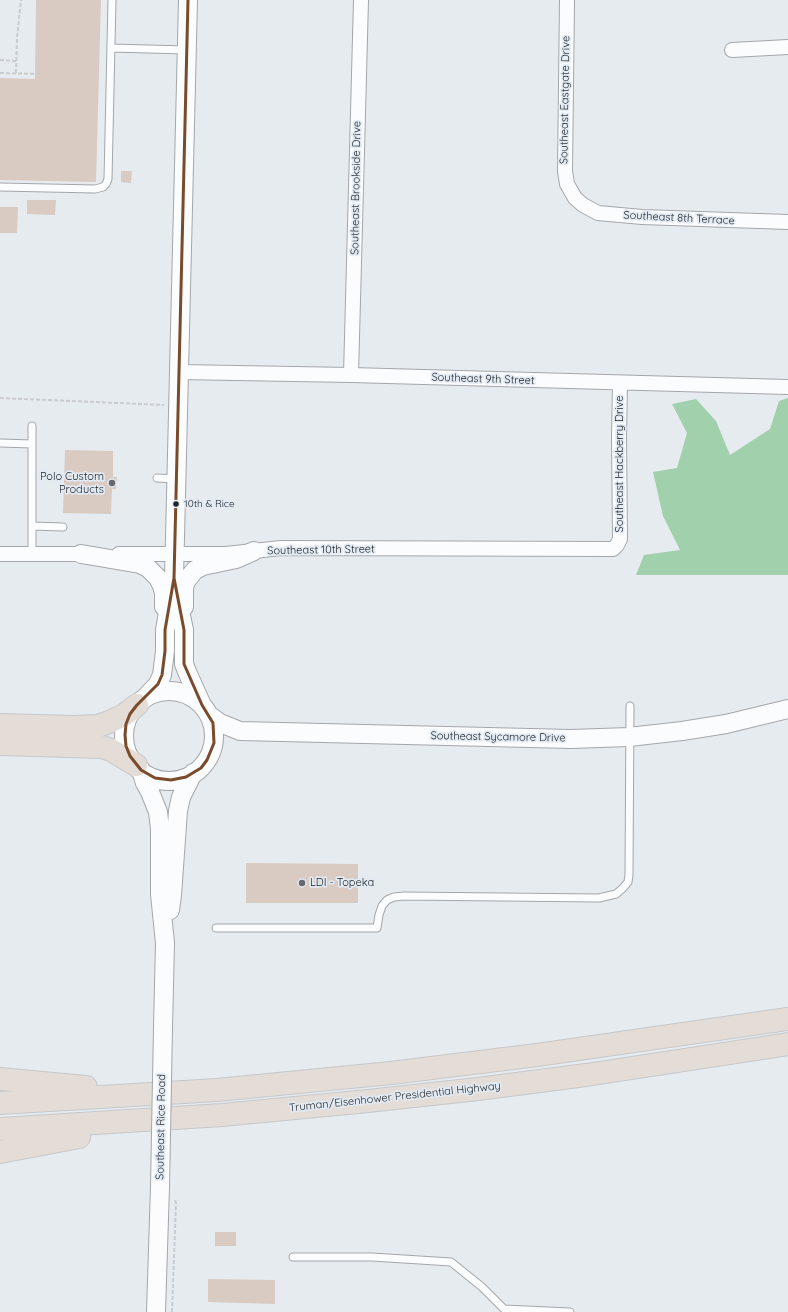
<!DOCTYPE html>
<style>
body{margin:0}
canvas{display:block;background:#e6ebf0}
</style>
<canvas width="788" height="1312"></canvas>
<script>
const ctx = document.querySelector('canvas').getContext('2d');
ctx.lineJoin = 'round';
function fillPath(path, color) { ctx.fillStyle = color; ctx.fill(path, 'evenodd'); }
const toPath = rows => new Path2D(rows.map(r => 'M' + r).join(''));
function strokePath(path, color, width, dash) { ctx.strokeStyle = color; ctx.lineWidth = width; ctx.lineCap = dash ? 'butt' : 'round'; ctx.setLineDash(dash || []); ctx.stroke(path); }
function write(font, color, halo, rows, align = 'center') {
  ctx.font = font + ' Quicksand,sans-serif'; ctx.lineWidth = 3.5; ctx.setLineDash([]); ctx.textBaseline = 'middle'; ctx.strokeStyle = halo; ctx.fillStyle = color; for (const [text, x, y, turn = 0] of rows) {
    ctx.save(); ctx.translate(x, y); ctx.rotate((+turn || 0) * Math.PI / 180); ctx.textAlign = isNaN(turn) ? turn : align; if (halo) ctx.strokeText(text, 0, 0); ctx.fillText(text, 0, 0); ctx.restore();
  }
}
fillPath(toPath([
 [788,398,788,575,636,575,644,555,680,550,663,516,653,472,677,468,687,433,672,404,696,399,716,421,730,455,770,429,779,401]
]), '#a0d0ac');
fillPath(toPath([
 [36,0,101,0,96,182,0,180,0,78,35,79],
 [121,171,132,171,131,183,121,182],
 [27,200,56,200,55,215,27,214],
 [0,207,18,207,17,233,0,233],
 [65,450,113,451,113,477,117,477,116,489,112,489,111,514,63,513],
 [246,863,358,864,358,903,246,903],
 [215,1232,236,1232,236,1246,215,1246],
 [208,1279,275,1280,275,1304,208,1302]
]), '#d9cac2');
const service = toPath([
 [111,48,186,50],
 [0,187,95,189,103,187,106,184,108,179,112,0],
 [0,443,32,444],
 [157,478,176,479],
 [32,526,63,527],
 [32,554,32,426],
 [216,928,377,928,379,915,382,906,387,900,394,897,404,896,599,898,616,894,623,888,628,882,629,875,630,706],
 [293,1257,372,1257,451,1262,482,1287,504,1309,570,1312]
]);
const minor = toPath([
 [567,0,565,171,567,184,575,198,583,205,598,213,642,217,788,222],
 [732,50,788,47],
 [179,372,351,375,788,387],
 [351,375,361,0],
 [0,554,92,554],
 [119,554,226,554,281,548,613,549,617,545,620,539,619,437,620,383]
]);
const tertiary = toPath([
 [81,554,140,564,148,568,158,578,162,586,164,593,164,607],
 [176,591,184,630,184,664,188,674,202,705],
 [184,607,184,588,186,581,195,570,203,566,236,559,254,551],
 '124 736a45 45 0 1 1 90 0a45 45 0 1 1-90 0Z',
 [143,700,158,684,162,675,165,651,165,630,174,578,188,0],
 [209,715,220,723,240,731,571,739,629,737,682,731,726,724,788,709],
 [141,770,145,783,150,792,158,812,160,829,160,894,165,943,163,1027],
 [170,910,172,895,178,811,181,797,193,773],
 [156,1312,160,1187]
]);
const motorway = toPath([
 [0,725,74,727,98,726,109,722,124,715,137,705],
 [0,744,102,747,111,750,136,765],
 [0,1079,86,1087],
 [0,1103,217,1090,391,1073,537,1055,788,1019],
 [0,1129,222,1115,368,1101,478,1089,586,1075,788,1044],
 [0,1152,79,1137]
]);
strokePath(service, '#a3a7ab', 9);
strokePath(minor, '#a3a7ab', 16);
strokePath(tertiary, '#a3a7ab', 20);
strokePath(motorway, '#c6c8ca', 24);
strokePath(toPath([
 [0,60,16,61],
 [0,73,42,74],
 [16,73,17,38,21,0],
 [0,398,164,405],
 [172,1312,176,1203,175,1200]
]), '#cacbcd', 2, [4, 2]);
strokePath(service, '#fbfcfd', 7);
strokePath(minor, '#fbfcfd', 14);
strokePath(tertiary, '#fbfcfd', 18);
strokePath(motorway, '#e3dcd7', 22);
const tertiaryBridge = toPath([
 [160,1187,163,1027]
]);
strokePath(tertiaryBridge, '#a3a7ab', 20, []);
strokePath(tertiaryBridge, '#fbfcfd', 18);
strokePath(toPath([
 [174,578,184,630,184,664,202,705,213,723,214,743,207,760,201,768,186,777,171,780,155,778,141,770,130,756,126,746,125,735,126,724,130,714,137,705,158,684,162,675,165,651,165,630,174,578],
 [174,578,188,0]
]), '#7a4b2a', 3);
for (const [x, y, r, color] of [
 [112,483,4,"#676a6e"],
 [176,504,3.5,"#222528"],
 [302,883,4,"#676a6e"]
]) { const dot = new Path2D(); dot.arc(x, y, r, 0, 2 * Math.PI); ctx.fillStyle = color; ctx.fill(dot); strokePath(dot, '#e2eaf4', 1.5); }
write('10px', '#222528', '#e2eaf4', [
 ["10th & Rice",184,504]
], 'left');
write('11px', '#222528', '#e2eaf4', [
 ["Southeast Eastgate Drive",565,100,-89],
 ["Southeast Brookside Drive",356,188,-89],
 ["Southeast 8th Terrace",679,218,3],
 ["Southeast 9th Street",483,379,2],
 ["Southeast Hackberry Drive",620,464,-90],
 ["Southeast 10th Street",321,550,-1],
 ["Southeast Sycamore Drive",498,737,1],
 ["Truman/Eisenhower Presidential Highway",395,1097,-6],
 ["Southeast Rice Road",161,1127,-89]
]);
write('11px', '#222528', '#e2eaf4', [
 ["Polo Custom",104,477],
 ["Products",104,490],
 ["LDI - Topeka",310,883,"left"]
], 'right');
</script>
